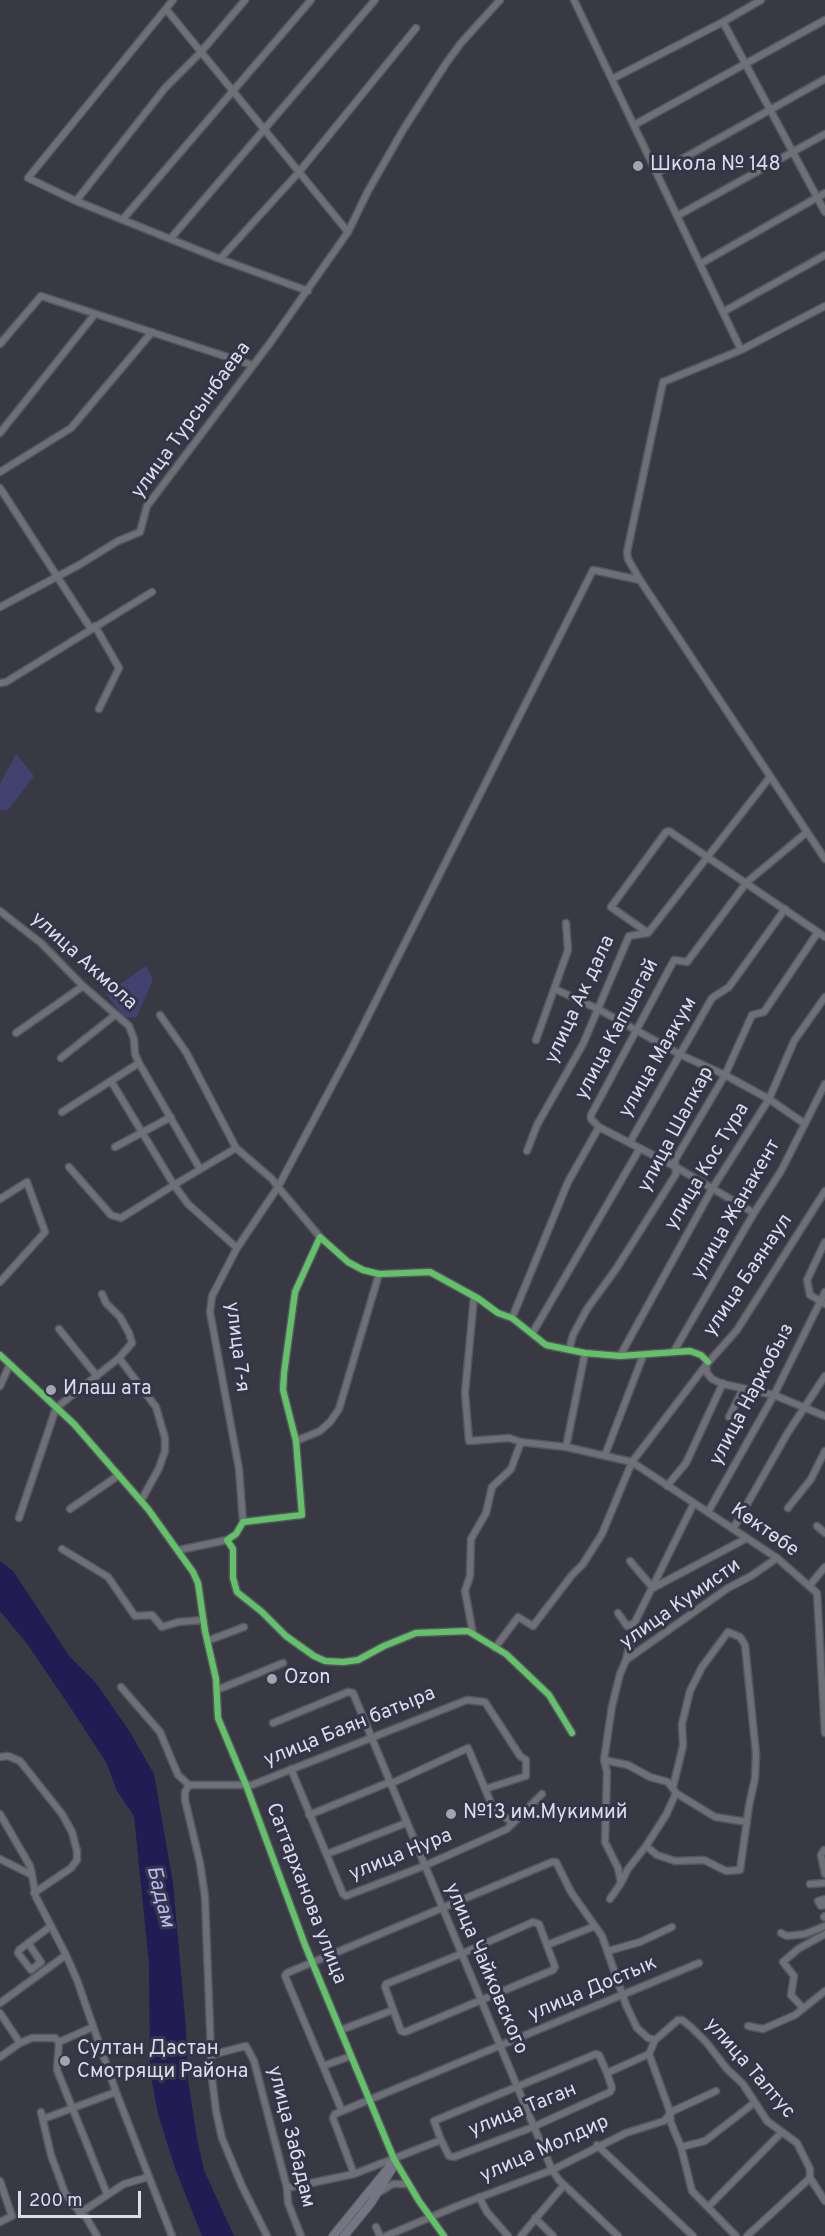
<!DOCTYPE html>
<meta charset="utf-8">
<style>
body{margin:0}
#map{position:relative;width:825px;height:2236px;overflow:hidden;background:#393944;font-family:Overpass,sans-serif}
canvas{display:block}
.scale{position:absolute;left:18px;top:2191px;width:123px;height:27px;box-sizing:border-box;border:3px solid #dcddea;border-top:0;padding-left:8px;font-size:18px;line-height:21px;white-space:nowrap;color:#dcddea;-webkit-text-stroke:4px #343548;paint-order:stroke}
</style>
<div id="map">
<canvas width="825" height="2236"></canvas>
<div class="scale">200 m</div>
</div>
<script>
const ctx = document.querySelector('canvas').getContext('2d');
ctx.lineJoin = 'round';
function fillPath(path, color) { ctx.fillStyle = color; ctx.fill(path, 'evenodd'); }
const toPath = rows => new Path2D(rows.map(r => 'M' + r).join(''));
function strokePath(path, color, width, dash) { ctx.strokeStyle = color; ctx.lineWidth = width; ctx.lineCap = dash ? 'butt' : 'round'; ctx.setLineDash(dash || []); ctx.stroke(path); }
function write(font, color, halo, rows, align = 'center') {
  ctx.font = font + ' Overpass,sans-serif'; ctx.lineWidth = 6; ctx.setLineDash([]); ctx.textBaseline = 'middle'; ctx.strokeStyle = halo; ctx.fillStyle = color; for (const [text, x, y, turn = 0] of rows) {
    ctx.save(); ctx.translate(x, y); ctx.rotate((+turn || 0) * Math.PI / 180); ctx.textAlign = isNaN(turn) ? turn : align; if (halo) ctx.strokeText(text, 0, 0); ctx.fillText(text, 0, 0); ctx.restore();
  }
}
fillPath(toPath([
 [16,754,34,776,8,810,0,810,0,784],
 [146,966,153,980,136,1018,124,1017,106,994]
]), '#414270');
fillPath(toPath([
 [0,1561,13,1571,70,1657,96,1683,130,1732,154,1774,173,1883,186,2028,188,2080,197,2138,204,2170,234,2236,202,2236,175,2168,158,2114,150,2071,149,1964,134,1816,117,1791,106,1762,74,1713,28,1645,0,1611]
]), '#211c54');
const minor = toPath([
 [173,0,28,178,76,201,220,259,308,291],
 [574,0,741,350],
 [166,9,348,232],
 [723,22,825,212],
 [612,79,723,22,761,0],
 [634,125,825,20],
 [657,173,825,79],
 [76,201,165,88,201,52,245,0],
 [677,216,825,134],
 [123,219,311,0],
 [171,238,375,0],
 [220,259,299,172,416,28],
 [700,264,825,193],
 [825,306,741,350,663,382,627,552,628,559,640,580,825,859],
 [723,312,825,255],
 [0,344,41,296,252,365],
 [0,433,95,314],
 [0,472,71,428,152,332],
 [0,488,91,629],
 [0,607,79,565,118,541,140,532,147,506,270,343,348,232,368,191,403,130,447,62,461,43,500,0],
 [95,626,119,668,99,709],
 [0,683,6,682,152,592],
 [0,911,41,943,83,986,129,1026,134,1039,135,1054,139,1063,200,1169],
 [648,933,611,907,666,832,669,831,825,937],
 [555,989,598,1009,681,1055,725,1075,769,1099,805,1124],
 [160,1015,186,1052,236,1148,272,1179,278,1187,351,1050,593,570,640,580],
 [16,1033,83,986],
 [536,1040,568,950,566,923],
 [61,1058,115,1015],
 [111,1081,174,1185,236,1148],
 [62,1112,139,1063],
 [599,1127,676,1167,754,1213],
 [630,1142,712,998,729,987,785,909],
 [115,1147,171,1117],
 [527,1151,537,1125,583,1044,629,936,648,933,770,777],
 [69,1167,111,1215,121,1218,174,1185,188,1204,237,1248],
 [0,1199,27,1182,45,1232,0,1282],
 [825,1242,807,1280,810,1295,825,1304],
 [102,1294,106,1303,120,1317,129,1333,132,1343,119,1358,156,1407,165,1438,165,1451,159,1468,141,1501],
 [474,1297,465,1393,469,1441,509,1438,521,1442,566,1447],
 [512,1318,568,1182,599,1127,591,1119,591,1115,674,960,687,962,747,882,807,832],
 [59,1329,97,1376],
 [532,1334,640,1148],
 [569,1350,573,1335,587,1309,616,1269,676,1174,675,1160,725,1075,752,1015,764,1012,818,932],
 [674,1351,754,1213,781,1171,825,1084],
 [585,1353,566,1447,632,1462,777,1558,817,1593,825,1733],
 [0,1355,74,1424,148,1509,193,1572,198,1583,205,1631,216,1679,218,1718,246,1785,305,1945,394,2159,419,2201,444,2236],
 [620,1356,712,1189,769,1099,794,1041,825,997],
 [706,1365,707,1373,712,1379,723,1384,774,1395,825,1416],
 [0,1386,10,1364],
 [729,1417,743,1389],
 [296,1441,320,1431,330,1422,339,1409,379,1274],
 [605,1455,643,1356],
 [667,1486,686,1463,723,1383],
 [788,1508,811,1479,825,1451],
 [70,1509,119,1475],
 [708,1512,774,1395,825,1292],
 [19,1518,56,1408,119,1358],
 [243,1522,239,1469,210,1312,212,1296,237,1248,278,1187,320,1237],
 [817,1526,825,1533],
 [733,1529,787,1434,825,1376],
 [62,1549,108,1577,135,1616,152,1615,162,1627,178,1622,203,1620],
 [179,1550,227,1540],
 [630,1561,653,1588,747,1538],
 [810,1585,825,1567],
 [618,1613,627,1626,634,1623],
 [473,1634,465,1591,470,1576,471,1539,486,1513,492,1487,511,1469,521,1442],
 [207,1641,244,1627],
 [495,1648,518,1617,533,1626,572,1575,583,1564,602,1534,632,1462,706,1365,737,1330,825,1191],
 [626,1660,635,1622,694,1503],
 [121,1687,160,1732,178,1775,189,1785,252,1785,467,1700,485,1702,520,1756,526,1760,526,1776,485,1789],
 [217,1690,283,1663],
 [273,1723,348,1692,353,1693,552,2170,559,2180,618,2236],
 [572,1733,549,1695,527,1674,506,1654,468,1631,416,1633,384,1646,358,1660,343,1662,325,1661,314,1656,286,1636,262,1612,237,1592,233,1578,233,1549,227,1540,236,1534,243,1522,302,1515,296,1441,283,1390,284,1373,295,1292,320,1237,348,1262,363,1270,379,1274,430,1272,479,1299,498,1313,512,1318,546,1345,585,1353,620,1356,690,1351,701,1355,708,1362],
 [0,1757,8,1756,20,1761,62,1814,72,1832,77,1851,77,1860,71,1868,34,1893],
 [604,1760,628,1765,650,1777,668,1782,676,1793,666,1815,646,1846],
 [291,1769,343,1894,346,1896,424,1866,507,1829,513,1823,493,1808,468,1748,390,1784],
 [189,1785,185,1792,185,1800,200,1863,205,1897,211,2055],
 [676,1793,715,1817,747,1822],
 [0,1814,30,1866,32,1874],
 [309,1815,390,1782],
 [513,1823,542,1794],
 [824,1850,821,1855,825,1874],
 [327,1854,406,1823],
 [0,1859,32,1875,36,1897,66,1955,77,1980,116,2092,172,2236],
 [621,1883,628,1869,646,1846,657,1855,675,1861,704,1860,726,1871,740,1870,749,1806,755,1778,756,1754,745,1645,740,1637,728,1632,702,1667,690,1691,682,1724,683,1746,673,1787],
 [810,1884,825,1883],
 [610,1899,621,1883,618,1868,605,1842,607,1772,604,1760,612,1706,620,1674,626,1660,728,1588,751,1576,777,1558],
 [825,1899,818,1901,821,1906,825,1905],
 [824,1917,825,1916],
 [533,1922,539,1924,555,1967,553,1970,405,2032,401,2031,385,1987,386,1984,461,1954,533,1922],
 [781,1933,787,1936,805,1934,825,1926],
 [28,1943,41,1962,31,1970,18,1953,19,1950,51,1926],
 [547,1945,595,1926],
 [608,1951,640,1942,672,1927],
 [0,2003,66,1955],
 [803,2008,791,1995,794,1976,783,1962,798,1949,825,1934],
 [0,2013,20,2043],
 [748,2026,763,2029,795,2015,825,1991],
 [341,2030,393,2010],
 [59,2042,57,2070,107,2194],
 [649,2054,655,2040,678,2020,682,2020,691,2027,706,2042,727,2069,743,2084,767,2121,797,2143,810,2169,810,2178,825,2201],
 [649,2054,669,2109,671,2123,681,2147,692,2191,736,2236],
 [0,2057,20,2043,32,2038,55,2038,59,2042,93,2027],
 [323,2066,351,2056],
 [342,2111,285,1976,287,1973,552,1862,556,1862,571,1892,602,1936,626,2005,637,2028,648,2038,655,2040],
 [41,2112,51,2155,65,2193,80,2213,86,2217,97,2236],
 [43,2119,116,2092],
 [441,2140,434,2121,596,2054,599,2055,607,2073],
 [597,2145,693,2236],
 [681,2147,705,2141,754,2103],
 [354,2174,333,2118,335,2114,699,1963],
 [0,2181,12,2216,0,2222],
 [287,2188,354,2174,441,2140,449,2156,454,2157,533,2127,610,2092,612,2088,607,2073,649,2054],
 [378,2193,393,2184,408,2184],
 [479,2197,487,2212,508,2236],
 [708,2207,781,2133],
 [80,2213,124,2184,148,2177],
 [535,2218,553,2236],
 [376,2227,380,2236],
 [267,2236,242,2186,222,2138,216,2111,211,2070,211,2055,246,2046,254,2061,287,2188,288,2203,301,2236],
 [386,2236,457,2206,552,2170,626,2133,664,2121,673,2111,716,2091],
 [521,2236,564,2185],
 [747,2236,810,2178]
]);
const major = toPath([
 [333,2236,395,2160],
 [344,2236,371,2203,395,2164]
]);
strokePath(minor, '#565660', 9);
strokePath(major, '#565660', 10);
strokePath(minor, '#6f6f77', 6);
strokePath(major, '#757683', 8);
strokePath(toPath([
 [0,1355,74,1424,148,1509,193,1572,198,1583,205,1631,216,1679,218,1718,246,1785,305,1945,394,2159,419,2201,444,2236],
 [572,1733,549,1695,527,1674,506,1654,468,1631,416,1633,384,1646,358,1660,343,1662,325,1661,314,1656,286,1636,262,1612,237,1592,233,1578,233,1549,227,1540,236,1534,243,1522,302,1515,296,1441,283,1390,284,1373,295,1292,320,1237,348,1262,363,1270,379,1274,430,1272,479,1299,498,1313,512,1318,546,1345,585,1353,620,1356,690,1351,701,1355,708,1362]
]), '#61c268', 6);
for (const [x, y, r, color] of [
 [638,166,6,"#a3a4b0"],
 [51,1390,6,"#a3a4b0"],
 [272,1679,6,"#a3a4b0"],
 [451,1814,6,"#a3a4b0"],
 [65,2061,6,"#a3a4b0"]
]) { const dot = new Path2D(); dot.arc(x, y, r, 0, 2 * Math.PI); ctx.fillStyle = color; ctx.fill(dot); strokePath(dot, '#343548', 2); }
write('20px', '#dcddea', '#343548', [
 ["Школа № 148",650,166],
 ["Илаш ата",63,1390],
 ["Ozon",284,1679],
 ["№13 им.Мукимий",463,1814],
 ["Султан Дастан",77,2050],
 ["Смотрящи Района",77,2073]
], 'left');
write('20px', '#dcddea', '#343548', [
 ["улица Турсынбаева",192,421,-54],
 ["улица Акмола",83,962,42],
 ["улица Ак дала",581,1000,-65],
 ["улица Капшагай",618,1030,-62],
 ["улица Маякум",659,1058,-60],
 ["улица Шалкар",677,1130,-62],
 ["улица Кос Тура",708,1167,-59],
 ["улица Жанакент",737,1210,-60],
 ["улица Баянаул",749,1276,-56],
 ["улица 7-я",236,1347,83],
 ["улица Наркобыз",753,1395,-62],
 ["Көктөбе",764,1531,35],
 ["улица Кумисти",681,1605,-35],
 ["улица Баян батыра",350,1728,-22],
 ["улица Нура",401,1856,-22],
 ["Саттарханова улица",305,1894,69],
 ["улица Чайковского",485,1969,67],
 ["улица Достык",593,1990,-23],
 ["улица Талтус",749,2069,49],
 ["улица Таган",523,2111,-22],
 ["улица Забадам",290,2137,76],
 ["улица Молдир",545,2150,-24]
]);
write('italic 21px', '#b4b9f3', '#343548', [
 ["Бадам",159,1897,76]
]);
</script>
